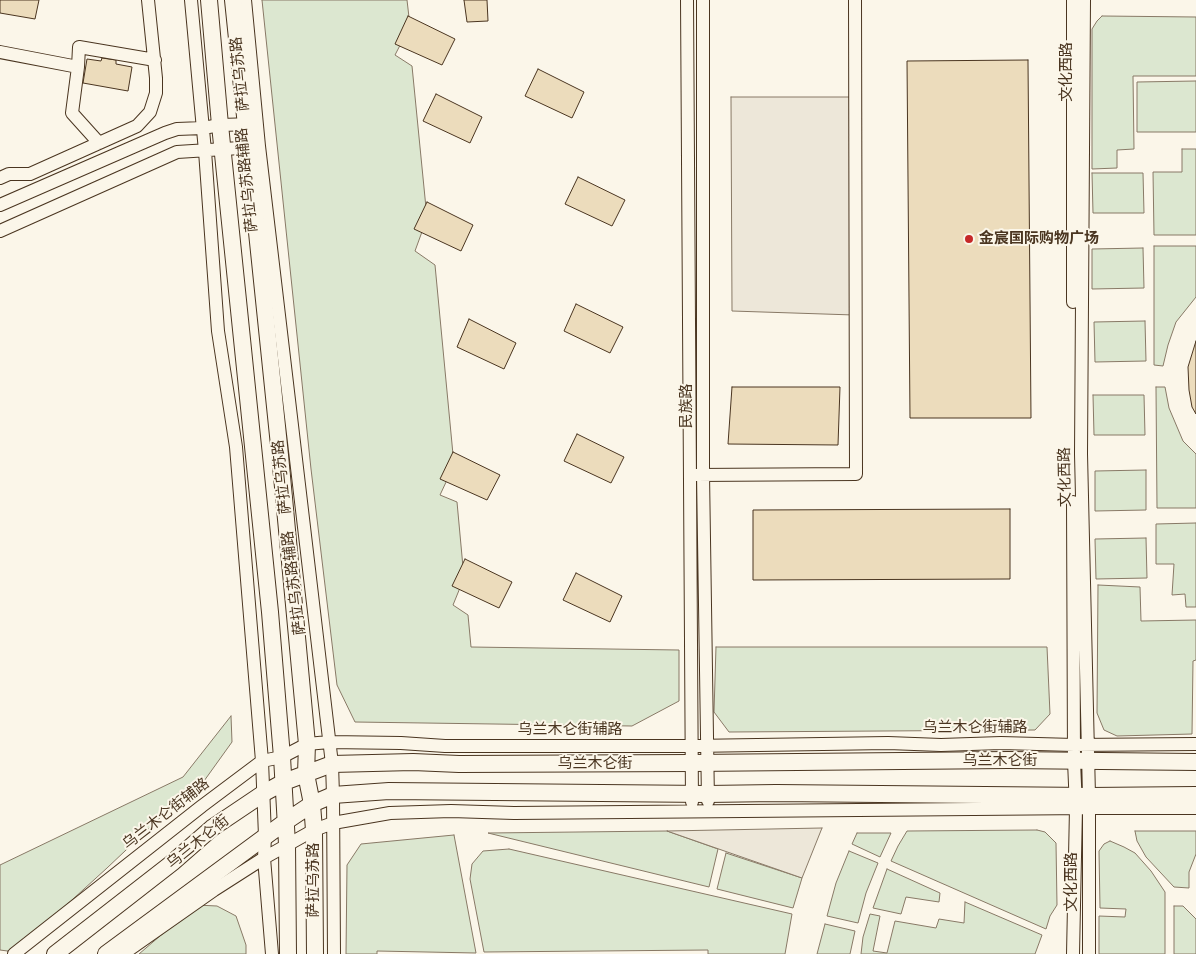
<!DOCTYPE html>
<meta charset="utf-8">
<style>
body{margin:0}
canvas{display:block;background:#fbf6e9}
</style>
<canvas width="1196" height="954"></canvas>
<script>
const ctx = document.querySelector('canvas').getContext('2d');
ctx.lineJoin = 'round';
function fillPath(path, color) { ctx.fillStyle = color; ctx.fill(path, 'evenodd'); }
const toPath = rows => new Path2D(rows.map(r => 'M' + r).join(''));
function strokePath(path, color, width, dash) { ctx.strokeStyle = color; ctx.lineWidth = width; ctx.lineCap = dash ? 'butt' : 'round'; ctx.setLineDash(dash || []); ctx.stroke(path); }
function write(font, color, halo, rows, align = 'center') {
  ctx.font = font + ' "Work Sans","Noto Sans SC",sans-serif'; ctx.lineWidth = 4; ctx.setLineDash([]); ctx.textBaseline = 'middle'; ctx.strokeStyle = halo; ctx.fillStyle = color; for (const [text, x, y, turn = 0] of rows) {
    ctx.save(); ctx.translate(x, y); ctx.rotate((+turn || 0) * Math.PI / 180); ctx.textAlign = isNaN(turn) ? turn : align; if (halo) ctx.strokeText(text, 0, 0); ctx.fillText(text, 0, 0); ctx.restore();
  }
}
const green = toPath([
 [262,0,407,0,410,26,395,55,412,66,427,218,415,251,435,265,454,465,440,495,457,502,464,578,453,605,468,615,471,647,679,650,679,701,632,726,355,722,337,685,311,469,262,0],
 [1102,16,1196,17,1196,76,1133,76,1134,149,1117,150,1117,168,1092,169,1092,29,1097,21,1102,16],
 [1196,81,1196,132,1137,132,1137,82,1196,81],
 [1182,149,1196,149,1196,235,1154,235,1153,172,1182,172,1182,149],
 [1092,173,1143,173,1144,213,1093,213,1092,173],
 [1154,246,1196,246,1196,297,1176,322,1168,345,1163,366,1154,365,1154,246],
 [1143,248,1144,288,1092,289,1092,249,1143,248],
 [1145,321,1146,361,1095,362,1094,322,1145,321],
 [1156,387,1165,387,1169,408,1183,441,1196,454,1196,508,1157,508,1156,387],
 [1093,395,1144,395,1145,435,1094,435,1093,395],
 [1146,470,1146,510,1095,511,1095,471,1146,470],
 [1196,523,1196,607,1186,607,1185,594,1172,595,1174,564,1156,564,1156,524,1196,523],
 [1146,538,1147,578,1096,579,1095,539,1146,538],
 [1098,585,1140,587,1141,621,1196,620,1196,660,1193,661,1192,734,1117,736,1104,730,1097,713,1098,585],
 [716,647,1047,647,1050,714,1035,730,729,732,714,712,716,647],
 [231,716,232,742,204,781,180,799,107,868,15,952,0,950,0,865,183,777,231,716],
 [1037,830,1045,832,1056,843,1057,905,1050,916,1046,929,891,861,898,846,907,831,1037,830],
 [667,831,718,849,709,887,488,833,667,831],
 [1135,831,1196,831,1196,854,1189,872,1189,888,1174,887,1146,857,1137,841,1135,831],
 [857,833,891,833,880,857,852,844,857,833],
 [454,835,476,953,377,951,377,954,346,954,347,865,361,844,454,835],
 [1110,841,1124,847,1135,853,1151,871,1165,892,1165,954,1099,954,1099,916,1125,917,1126,909,1100,908,1099,851,1104,844,1110,841],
 [509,849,792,914,785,954,708,954,708,950,484,952,470,879,472,864,483,851,509,849],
 [849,851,878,863,866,893,858,923,827,916,836,883,849,851],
 [726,853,802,878,793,908,717,889,726,853],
 [887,869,940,893,939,902,906,897,901,914,873,908,887,869],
 [965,902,1042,935,1035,954,861,954,863,937,870,914,880,916,873,951,887,953,895,921,936,928,939,919,964,923,965,902],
 [196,905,217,906,236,916,246,945,246,954,139,954,196,905],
 [1174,906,1183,906,1196,919,1196,954,1174,954,1174,906],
 [825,924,855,931,850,954,817,954,825,924]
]);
fillPath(green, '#dce7d0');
strokePath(green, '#887966', 1);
const parking = toPath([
 [731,97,852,97,854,315,732,311,731,97],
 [822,828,802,878,667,831,822,828]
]);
fillPath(parking, '#ede7d9');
strokePath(parking, '#887966', 1);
const building = toPath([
 [0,0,39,0,35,19,0,13,0,0],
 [464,0,487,0,488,21,467,22,464,0],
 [408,16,455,39,442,65,395,44,408,16],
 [102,58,116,60,116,64,132,67,128,91,83,83,87,59,101,61,102,58],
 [1028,60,1031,418,910,418,907,61,1028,60],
 [538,69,584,92,572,118,525,96,538,69],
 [436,94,482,117,470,143,423,121,436,94],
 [578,177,625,200,612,226,565,204,578,177],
 [427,202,473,225,461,251,414,229,427,202],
 [576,304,623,327,610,353,564,331,576,304],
 [469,319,516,343,504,369,457,347,469,319],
 [1196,341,1196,414,1192,407,1189,390,1188,367,1196,341],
 [732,387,840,387,838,445,728,444,732,387],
 [577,434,624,457,611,483,564,461,577,434],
 [453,452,500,475,487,500,440,479,453,452],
 [1010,509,1010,579,753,580,753,510,1010,509],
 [465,559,512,582,499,608,452,586,465,559],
 [576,573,622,596,610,622,563,600,576,573]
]);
fillPath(building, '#ecdcbc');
strokePath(building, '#4a3520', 1);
const minor = toPath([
 [191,0,205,151,218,331,236,447,262,761,265,836,264,858,272,954],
 [245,0,259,146,332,764,333,795,334,954],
 [687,0,692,802],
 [703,0,703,474,708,801],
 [1073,0,1073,302],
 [1084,0,1081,454,1089,796,1089,954],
 [0,52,78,67,72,113,99,143],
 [78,67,79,47,155,60],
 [0,178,9,174,30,174,137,126,150,112,156,93,156,78,148,0],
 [0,205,165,133,177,129,203,128,220,125,254,124],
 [0,231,177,152,256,147],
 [695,475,856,474,855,0],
 [14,954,202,806,262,761,282,757,307,744,329,742,401,743,445,746,692,746,888,743,941,745,1001,743,1074,745,1196,744],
 [123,954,214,890,264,858,314,830,333,823,390,813,451,811,514,813,1088,808,1196,808],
 [1073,954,1076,808,1074,761,1073,502]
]);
const major = toPath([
 [209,0,220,125,270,612,282,757,287,844,288,954],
 [233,0,280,455,307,744,306,774,312,804,314,830,315,954],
 [55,954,172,863,212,828,264,793,284,782,332,764,413,762,459,764,692,763,1008,760,1196,762],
 [106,954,285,822,312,804,333,795,389,791,707,794,776,793,1089,796,1196,795]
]);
strokePath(minor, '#4a3520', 14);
strokePath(major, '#4a3520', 18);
strokePath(minor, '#fbf6e9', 12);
strokePath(major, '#fbf6e9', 16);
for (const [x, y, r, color] of [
 [969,239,5,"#c62828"]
]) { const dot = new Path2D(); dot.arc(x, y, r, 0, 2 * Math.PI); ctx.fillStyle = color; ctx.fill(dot); strokePath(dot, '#fbf6e9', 2); }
write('15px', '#4a3520', '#fbf6e9', [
 ["文化西路",1067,72,-90],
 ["萨拉乌苏路",240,74,-96],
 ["萨拉乌苏路辅路",247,180,-96],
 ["民族路",687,406,-90],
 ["萨拉乌苏路",282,477,-96],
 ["文化西路",1065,477,-91],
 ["萨拉乌苏路辅路",294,583,-97],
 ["乌兰木仑街辅路",975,728],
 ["乌兰木仑街辅路",570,730],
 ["乌兰木仑街",1000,761],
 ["乌兰木仑街",595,764],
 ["乌兰木仑街辅路",166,814,-38],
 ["乌兰木仑街",198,842,-39],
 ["萨拉乌苏路",314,880,-90],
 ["文化西路",1072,882,-90]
]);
write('bold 15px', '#4a3520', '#fbf6e9', [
 ["金宸国际购物广场",979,239]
], 'left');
</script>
